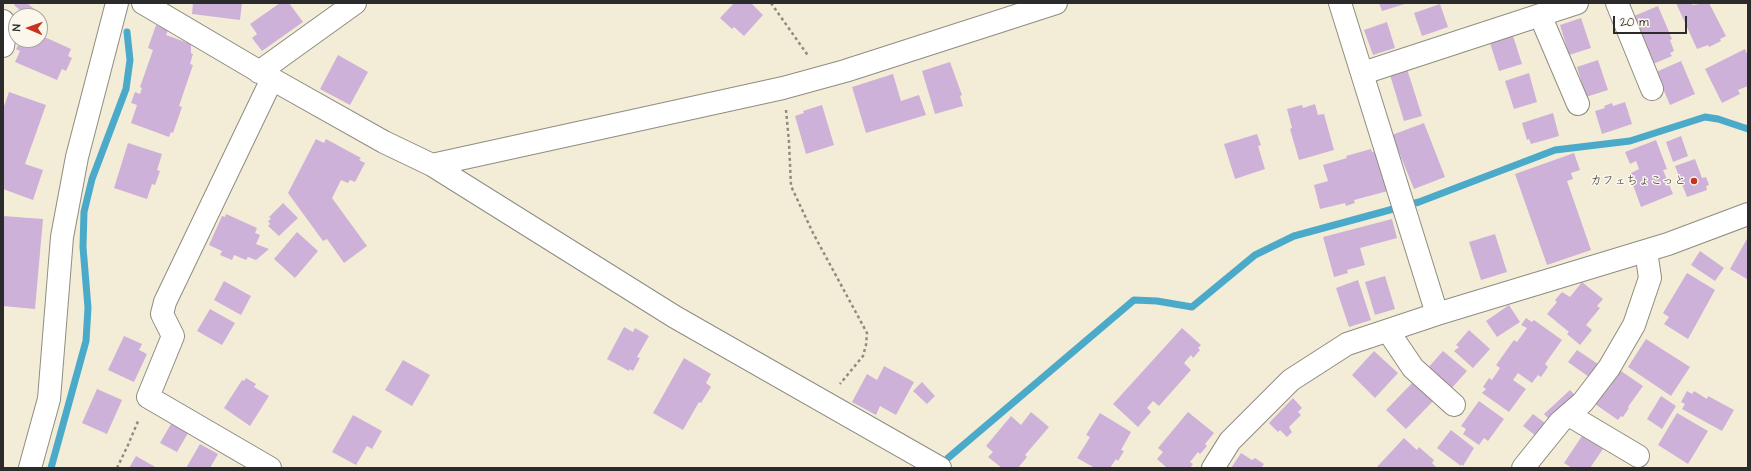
<!DOCTYPE html>
<meta charset="utf-8">
<style>
body{margin:0}
#map{position:relative;width:1751px;height:471px;overflow:hidden;background:#f3edd7;font-family:"Architects Daughter",sans-serif}
canvas{display:block}
.frame{position:absolute;inset:0;border:4px solid #2b2b2b;pointer-events:none}
.north{position:absolute;left:8px;top:8px;width:40px;height:40px;box-sizing:border-box;background:#fbf7ec;border:1px solid #a8a59f;border-radius:50%;rotate:272deg;font-size:11px;font-weight:700;line-height:16px;text-align:center;color:#2b2b2b}
.north::after{content:'';display:block;margin:auto;width:14px;height:18px;background:#c8321e;clip-path:polygon(50% 0,100% 100%,50% 72%,0 100%)}
.scale{position:absolute;left:1613px;top:16px;width:74px;height:18px;box-sizing:border-box;border:2px solid #2b2b2b;border-top:0;padding-left:5px;font-size:12px;line-height:14px;white-space:nowrap;color:#2b2b2b;-webkit-text-stroke:3px #fbf7ec;paint-order:stroke}
</style>
<div id="map">
<canvas width="1751" height="471"></canvas>
<div class="frame"></div>
<div class="north">N</div>
<div class="scale">20 m</div>
</div>
<script>
const ctx = document.querySelector('canvas').getContext('2d');
ctx.lineJoin = 'round';
const toPath = rows => new Path2D(rows.map(r => 'M' + r).join(''));
function strokePath(path, color, width, dash) { ctx.strokeStyle = color; ctx.lineWidth = width; ctx.lineCap = dash ? 'butt' : 'round'; ctx.setLineDash(dash || []); ctx.stroke(path); }
function fillPath(path, color) { ctx.fillStyle = color; ctx.fill(path, 'evenodd'); }
function write(font, color, halo, rows, align = 'center') {
  ctx.font = font + ' "Architects Daughter","Klee One",sans-serif'; ctx.lineWidth = 3; ctx.setLineDash([]); ctx.textBaseline = 'middle'; ctx.strokeStyle = halo; ctx.fillStyle = color; for (const [text, x, y, turn = 0] of rows) {
    ctx.save(); ctx.translate(x, y); ctx.rotate((+turn || 0) * Math.PI / 180); ctx.textAlign = isNaN(turn) ? turn : align; if (halo) ctx.strokeText(text, 0, 0); ctx.fillText(text, 0, 0); ctx.restore();
  }
}
strokePath(toPath([
 [948,458,1134,300,1157,301,1192,307,1255,255,1294,236,1419,202,1555,150,1630,141,1705,117,1718,119,1748,129],
 [51,468,86,341,88,308,83,247,84,212,92,179,126,89,130,60,127,32]
]), '#4ba9c9', 7);
fillPath(toPath([
 [15,3,27,3,39,13,36,16,17,16,21,11,14,5],
 [193,3,242,3,240,20,192,14],
 [280,3,289,3,303,22,262,51,252,38,257,34,250,24],
 [734,3,751,3,763,15,744,36,734,27,732,29,720,18],
 [1379,3,1408,3,1382,11],
 [1676,3,1692,3,1692,5,1709,3,1726,36,1720,39,1721,41,1709,47,1708,45,1697,49],
 [1440,4,1448,27,1422,36,1414,13],
 [1658,6,1672,39,1670,40,1674,51,1670,53,1672,56,1653,64,1634,16],
 [1581,18,1591,48,1569,55,1560,25],
 [1387,22,1395,48,1373,55,1364,30],
 [156,25,168,30,166,35,191,44,191,53,193,54,190,64,193,65,179,106,182,107,173,133,171,132,169,137,131,123,137,105,131,103,135,92,140,94,142,88,140,87,153,50,148,48],
 [40,35,71,49,68,56,72,58,66,71,62,69,57,80,15,62,20,51,16,49,21,40,40,40],
 [1513,36,1522,64,1499,71,1490,43],
 [1745,49,1748,56,1748,86,1738,90,1740,94,1722,103,1705,69],
 [338,55,368,72,350,105,320,89],
 [1598,60,1608,90,1586,97,1577,67],
 [1681,61,1695,94,1670,105,1656,72],
 [950,62,962,95,960,96,963,106,935,114,922,71],
 [1407,69,1422,116,1404,121,1390,75],
 [1529,73,1537,102,1514,109,1505,81],
 [893,74,901,101,919,95,926,115,866,133,852,87],
 [9,92,46,105,25,164,43,170,33,200,3,189,3,109],
 [1625,102,1632,124,1602,134,1595,111,1605,108,1604,106,1612,103,1613,106],
 [1315,104,1318,115,1324,114,1334,150,1299,160,1290,129,1292,128,1287,109,1302,105,1303,108],
 [822,105,834,145,806,154,795,116,804,113,803,111],
 [1553,113,1559,136,1531,144,1529,139,1527,140,1522,123],
 [1424,123,1445,177,1414,189,1392,135],
 [1257,134,1261,145,1258,146,1265,169,1235,179,1224,144],
 [1681,136,1688,156,1673,162,1666,142],
 [316,139,324,143,326,139,361,158,359,160,365,163,355,182,350,180,348,183,341,180,332,198,367,246,344,263,327,239,323,241,288,193],
 [1656,140,1667,169,1663,170,1673,194,1641,207,1629,174,1639,169,1636,161,1630,164,1625,152],
 [128,143,162,154,157,170,160,171,155,185,152,184,147,199,114,188],
 [1371,149,1372,152,1375,151,1382,176,1384,176,1388,191,1354,200,1355,203,1346,206,1345,203,1320,209,1314,185,1328,181,1323,165,1347,158,1346,156],
 [1574,153,1580,170,1571,173,1573,179,1567,181,1591,250,1547,265,1515,174],
 [1695,159,1702,178,1706,177,1709,185,1706,186,1707,190,1687,197,1675,166],
 [283,203,298,218,279,236,268,226,270,224,268,221,271,219,269,217],
 [226,214,257,228,255,233,260,235,256,244,269,249,256,260,248,257,246,260,234,255,232,260,220,255,222,251,209,245,222,216,225,217],
 [3,216,43,219,35,309,3,306],
 [1392,219,1397,238,1360,248,1365,265,1347,270,1348,273,1334,277,1323,237],
 [297,232,318,251,295,278,274,259],
 [1495,234,1507,272,1481,280,1469,242],
 [1748,237,1748,278,1747,279,1730,269],
 [1700,251,1724,268,1715,281,1691,265],
 [1687,273,1715,290,1688,339,1664,324,1669,317,1663,313],
 [1385,276,1395,309,1375,315,1365,282],
 [1358,280,1371,320,1349,327,1336,288],
 [224,281,251,296,241,315,214,300],
 [1582,282,1603,299,1597,306,1600,308,1586,325,1592,330,1580,345,1567,334,1569,332,1547,314,1557,302,1555,300,1562,292,1570,297],
 [1509,305,1520,322,1497,337,1486,321],
 [210,309,235,323,222,345,197,331],
 [1526,318,1532,322,1534,320,1562,340,1545,364,1548,367,1541,377,1538,375,1532,383,1518,373,1513,380,1526,389,1509,412,1482,393,1486,389,1483,387,1489,378,1492,380,1500,368,1496,365,1514,340,1517,342,1527,328,1521,325],
 [624,327,633,332,635,328,649,336,637,357,640,358,633,371,630,369,629,371,607,359],
 [1182,328,1201,345,1198,348,1200,350,1193,358,1191,355,1184,363,1191,370,1159,406,1153,401,1147,408,1151,412,1138,427,1113,404],
 [1469,330,1490,349,1473,368,1454,351,1459,347,1456,345],
 [124,336,142,344,139,350,147,354,134,382,108,370],
 [1646,339,1690,367,1671,396,1628,367],
 [1577,350,1598,364,1589,377,1568,362],
 [1374,351,1398,373,1375,398,1352,375],
 [1443,351,1467,371,1451,389,1427,369],
 [684,358,711,374,706,383,711,387,701,403,699,402,683,430,653,413],
 [403,360,430,375,412,406,385,390],
 [884,366,914,382,896,415,880,406,876,415,852,402,867,374,877,380],
 [1618,369,1643,386,1628,407,1629,408,1623,417,1621,416,1618,420,1595,404],
 [246,378,256,384,254,387,269,396,250,426,224,408,242,380,244,381],
 [1415,380,1435,399,1406,429,1386,410],
 [922,382,935,396,927,404,913,391],
 [97,389,122,400,107,434,82,423],
 [1570,390,1576,396,1550,420,1544,414],
 [1687,391,1692,394,1694,391,1707,399,1708,396,1734,410,1722,431,1682,409,1685,404,1681,402],
 [1661,396,1676,406,1662,429,1647,419],
 [1293,398,1302,408,1298,412,1301,415,1289,427,1292,432,1287,437,1280,430,1278,432,1269,423],
 [1479,401,1504,419,1488,441,1484,438,1479,445,1463,434,1466,429,1461,426],
 [1031,412,1049,427,1025,455,1027,457,1018,468,1002,468,988,457,993,452,986,446,1011,416,1021,425],
 [1188,412,1214,433,1205,444,1207,446,1200,454,1198,452,1190,462,1193,464,1190,468,1167,468,1157,459,1163,452,1158,448],
 [1100,413,1131,432,1121,450,1124,451,1118,461,1116,459,1110,468,1095,468,1077,458,1090,437,1086,435],
 [1677,413,1708,431,1688,464,1658,445],
 [1533,414,1545,423,1536,436,1523,426],
 [353,415,382,431,372,449,367,446,356,465,332,452],
 [171,424,188,433,177,452,160,443],
 [1451,430,1474,448,1463,466,1461,464,1461,466,1437,448],
 [1582,436,1603,449,1590,468,1572,468,1564,463],
 [1404,438,1417,450,1419,447,1434,460,1432,463,1437,468,1376,468],
 [200,444,218,454,210,468,186,468],
 [1241,453,1252,460,1255,458,1264,464,1262,467,1263,468,1231,468],
 [136,456,157,468,129,468]
]), '#ceb1d8');
const minor = toPath([
 [143,3,272,79,384,142,432,165,675,317,940,468],
 [1340,3,1437,314],
 [1617,3,1652,89],
 [1540,15,1578,104],
 [3,21,5,34,3,46],
 [259,72,355,3],
 [1363,73,1577,3],
 [432,165,783,88,845,71,1056,3],
 [1388,331,1413,368,1454,405],
 [1569,415,1638,456],
 [270,468,148,397,173,336,162,314,165,302,272,79],
 [1213,468,1230,441,1291,380,1347,344,1437,314,1668,244,1748,214],
 [1523,468,1560,422,1583,402,1609,368,1634,325,1650,278,1646,251]
]);
const tertiary = toPath([
 [30,468,49,399,62,237,77,157,117,3]
]);
strokePath(minor, '#8f8c81', 24);
strokePath(tertiary, '#8f8c81', 24);
strokePath(toPath([
 [771,3,809,57],
 [786,110,789,142,791,186,813,233,867,333,866,345,863,356,840,384],
 [117,468,128,445,139,419]
]), '#8f8c81', 2.5, [3, 3]);
strokePath(minor, '#fff', 22);
strokePath(tertiary, '#fff', 22);
for (const [x, y, r, color] of [
 [1694,181,4,"#c8321e"]
]) { const dot = new Path2D(); dot.arc(x, y, r, 0, 2 * Math.PI); ctx.fillStyle = color; ctx.fill(dot); strokePath(dot, '#fbf7ec', 1.5); }
write('12px', '#2b2b2b', '#fbf7ec', [
 ["カフェちょこっと",1686,181]
], 'right');
</script>
